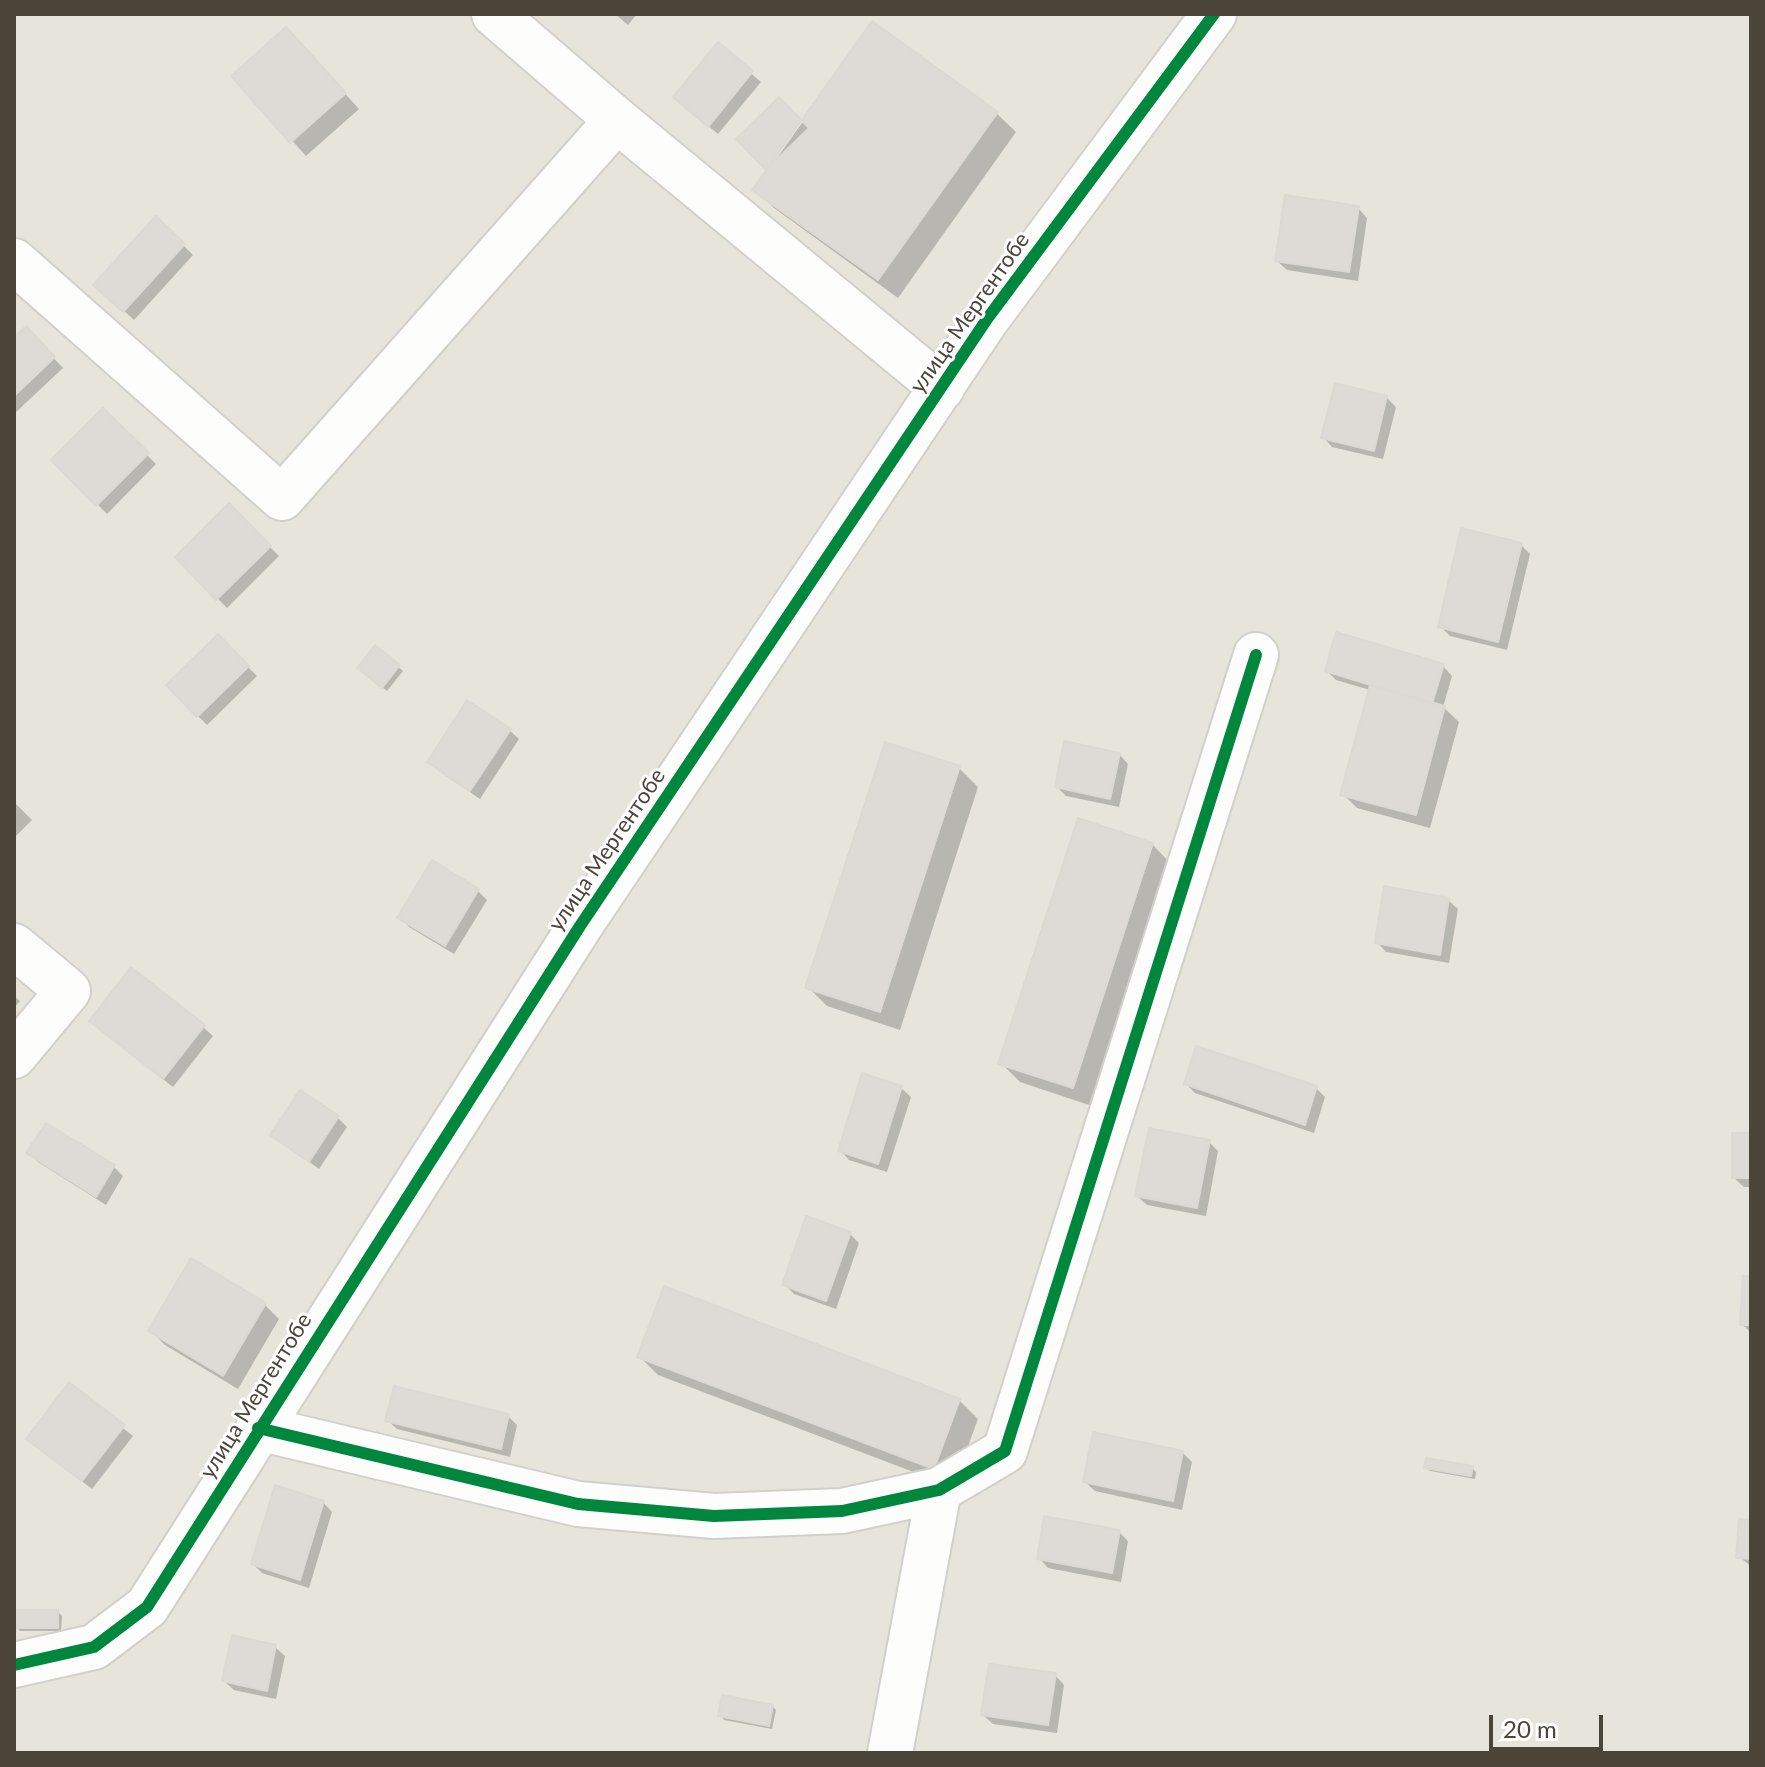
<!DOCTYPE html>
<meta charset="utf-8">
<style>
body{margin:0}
#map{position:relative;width:1765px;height:1767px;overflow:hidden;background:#f4f2ee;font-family:Lato,sans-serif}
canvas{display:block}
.frame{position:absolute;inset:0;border:16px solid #4b4439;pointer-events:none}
.scale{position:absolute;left:1489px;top:1715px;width:114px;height:36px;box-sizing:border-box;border:4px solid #4b4439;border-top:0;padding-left:10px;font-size:24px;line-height:28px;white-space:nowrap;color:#4b4439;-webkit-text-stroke:6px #fff;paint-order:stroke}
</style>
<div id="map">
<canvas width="1765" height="1767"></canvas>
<div class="frame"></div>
<div class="scale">20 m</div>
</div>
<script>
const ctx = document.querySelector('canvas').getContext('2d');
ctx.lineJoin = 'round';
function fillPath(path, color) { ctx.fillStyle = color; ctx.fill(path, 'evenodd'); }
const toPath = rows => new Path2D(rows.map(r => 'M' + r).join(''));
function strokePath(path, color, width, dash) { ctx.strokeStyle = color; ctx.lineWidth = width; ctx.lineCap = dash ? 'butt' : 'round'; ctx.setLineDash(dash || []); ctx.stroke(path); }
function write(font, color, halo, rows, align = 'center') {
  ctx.font = font + ' Lato,sans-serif'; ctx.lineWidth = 6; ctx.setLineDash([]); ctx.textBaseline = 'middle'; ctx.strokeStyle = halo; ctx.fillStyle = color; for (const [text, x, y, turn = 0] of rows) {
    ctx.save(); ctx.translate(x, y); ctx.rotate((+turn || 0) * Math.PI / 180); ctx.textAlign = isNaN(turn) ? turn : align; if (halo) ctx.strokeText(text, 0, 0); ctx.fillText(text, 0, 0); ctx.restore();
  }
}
fillPath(toPath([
 [14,14,1751,14,1751,1753,14,1753]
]), '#e7e4dc');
fillPath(toPath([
 [615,14,637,14,628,25],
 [300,44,359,109,306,156,234,76],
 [718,45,761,82,718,134,684,106],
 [996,113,1016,132,898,298,774,208,755,189,802,123],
 [1358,208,1367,218,1358,281,1287,270,1277,261],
 [156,219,193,255,134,320,96,285],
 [26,329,63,368,14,414,14,341],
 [1386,397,1396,407,1383,459,1332,447,1323,437],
 [103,411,156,464,107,514,54,460],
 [229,506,279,556,227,608,177,557],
 [1521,545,1530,554,1507,650,1450,636,1440,626],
 [218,637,257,676,207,725,168,686],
 [375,648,403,671,387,691,364,672],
 [1443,666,1452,676,1443,707,1459,722,1430,828,1357,808,1343,794,1370,690,1336,680,1327,671],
 [509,730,519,739,480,799,439,771,429,762],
 [1119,754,1128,764,1119,807,1066,796,1057,787],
 [959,768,978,787,900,1030,827,1006,808,987],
 [14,802,32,820,14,838],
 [1152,844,1171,864,1092,1106,1020,1082,1001,1063],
 [433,863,478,891,487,900,454,954,409,927,400,917],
 [1448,900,1458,909,1449,963,1386,952,1377,942],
 [14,996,20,1001,14,1008],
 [203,1027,213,1036,173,1087,101,1030],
 [1186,1084,1316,1088,1325,1097,1314,1133,1195,1093],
 [901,1088,911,1097,887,1172,849,1160,840,1150],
 [338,1118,347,1127,319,1169,272,1135],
 [1751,1135,1751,1187,1744,1187,1734,1178],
 [1209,1142,1218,1151,1206,1216,1147,1205,1137,1196],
 [29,1153,114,1167,123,1176,106,1205,38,1162],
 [850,1234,859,1243,836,1309,794,1294,785,1285],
 [1751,1278,1751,1333,1742,1324],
 [265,1305,279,1319,238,1389,165,1345,151,1331],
 [639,1356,959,1400,978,1419,953,1487,658,1375],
 [69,1385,133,1436,92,1489,38,1448],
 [508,1416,517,1425,510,1457,397,1429,387,1420],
 [1182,1452,1192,1462,1182,1510,1095,1491,1085,1482],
 [1426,1467,1472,1468,1476,1472,1475,1479,1430,1471],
 [323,1502,332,1512,309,1588,262,1573,253,1564],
 [1751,1522,1751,1566,1739,1557],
 [1119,1532,1128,1541,1121,1582,1048,1568,1039,1558],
 [58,1612,62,1616,61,1631,20,1631,16,1627,16,1643,14,1644,14,1623],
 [275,1647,285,1656,276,1699,234,1690,224,1681],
 [1055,1675,1064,1685,1057,1733,993,1724,983,1715],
 [772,1706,776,1710,772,1729,724,1720,720,1715]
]), '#0003');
const building = toPath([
 [872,21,998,112,878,280,752,190,872,21],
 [286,27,346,93,290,143,231,76,286,27],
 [718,42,753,71,708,127,673,97,718,42],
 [779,97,809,128,766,170,736,139,779,97],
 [1285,195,1359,206,1349,272,1275,261,1285,195],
 [156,216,185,244,123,312,93,285,156,216],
 [26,326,55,357,14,396,14,338,26,326],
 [1335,383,1387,396,1374,451,1321,438,1335,383],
 [103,408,149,453,96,506,51,460,103,408],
 [229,503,271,546,216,600,175,557,229,503],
 [1461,528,1522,543,1498,642,1438,627,1461,528],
 [1336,632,1444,664,1432,704,1325,671,1336,632],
 [218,634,249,666,197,717,166,685,218,634],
 [375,645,400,665,382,688,357,668,375,645],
 [1370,685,1445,706,1416,815,1340,795,1370,685],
 [467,700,511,729,470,791,427,762,467,700],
 [1064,741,1120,753,1110,799,1055,787,1064,741],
 [885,742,960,766,880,1012,805,988,885,742],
 [1078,818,1153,843,1073,1088,998,1064,1078,818],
 [432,860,479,889,445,946,397,918,432,860],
 [1384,886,1449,898,1440,955,1375,943,1384,886],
 [131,967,205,1025,163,1079,89,1021,131,967],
 [1196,1046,1317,1086,1305,1125,1184,1084,1196,1046],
 [862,1073,902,1086,878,1164,838,1151,862,1073],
 [300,1090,339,1116,309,1162,270,1135,300,1090],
 [46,1123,115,1165,96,1197,26,1153,46,1123],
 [1149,1128,1210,1140,1197,1208,1135,1196,1149,1128],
 [1732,1133,1751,1133,1751,1178,1732,1178,1732,1133],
 [806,1216,851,1232,826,1301,782,1285,806,1216],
 [191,1258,266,1303,223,1376,148,1331,191,1258],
 [1743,1276,1751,1276,1751,1325,1740,1325,1743,1276],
 [664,1286,960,1399,934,1469,637,1357,664,1286],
 [69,1382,125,1425,82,1481,26,1439,69,1382],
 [394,1386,509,1414,501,1449,385,1421,394,1386],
 [1093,1432,1183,1451,1173,1501,1083,1482,1093,1432],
 [1426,1458,1473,1466,1471,1476,1424,1468,1426,1458],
 [275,1485,324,1501,300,1580,251,1564,275,1485],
 [1044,1516,1120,1530,1112,1573,1037,1559,1044,1516],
 [1739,1519,1751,1520,1751,1559,1736,1558,1739,1519],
 [14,1610,58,1610,58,1628,14,1628,14,1610],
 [232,1635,276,1645,267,1691,222,1681,232,1635],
 [989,1664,1056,1673,1048,1725,981,1715,989,1664],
 [722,1695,773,1705,769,1726,718,1716,722,1695]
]);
fillPath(building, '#dedbd6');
strokePath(building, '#dcd9d4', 2);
const minor = toPath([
 [494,14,617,120,942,388],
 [14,261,282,498,617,120],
 [14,946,68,991,14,1056],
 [258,1428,578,1504,714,1516,842,1511,939,1490,1005,1451,1256,655],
 [14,1665,94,1647,147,1607,580,926,987,319,1214,14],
 [890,1753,939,1490]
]);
strokePath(minor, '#d2d0cb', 48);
strokePath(minor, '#fdfdfc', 44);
strokePath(toPath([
 [258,1428,578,1504,714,1516,842,1511,939,1490,1005,1451,1256,655],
 [14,1665,94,1647,147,1607,580,926,987,319,1214,14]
]), '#00873e', 12);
write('22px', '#4b4439', '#fff', [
 ["улица Мергентобе",970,313,-55],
 ["улица Мергентобе",607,850,-56],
 ["улица Мергентобе",256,1396,-58]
]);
</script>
